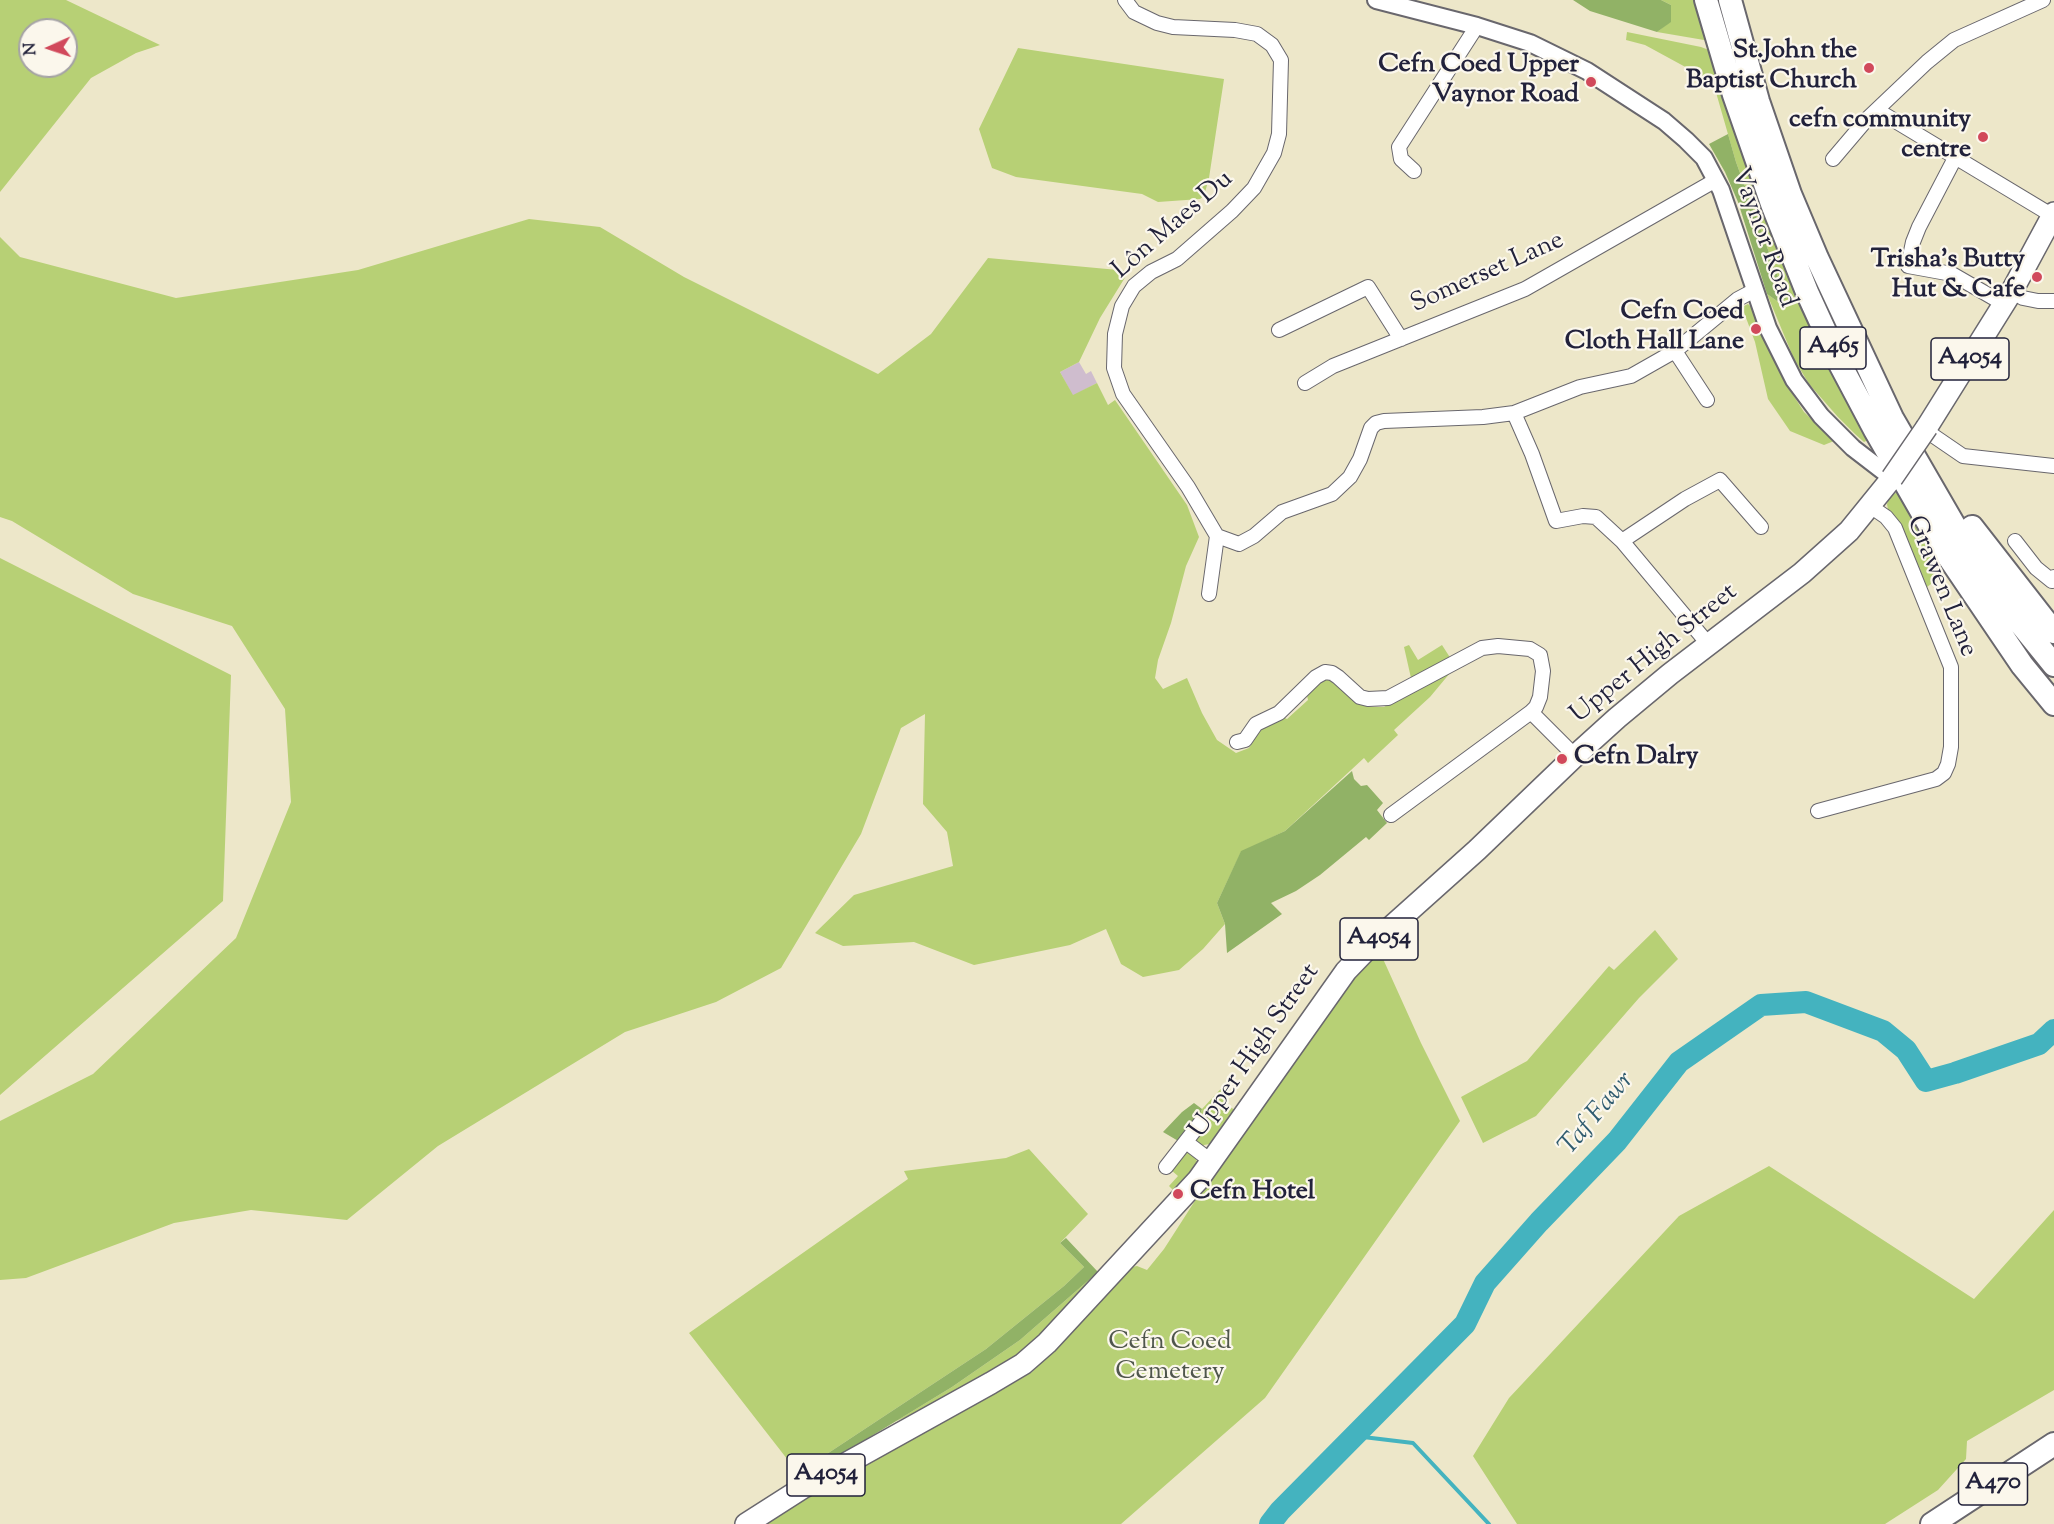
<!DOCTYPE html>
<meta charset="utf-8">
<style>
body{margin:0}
#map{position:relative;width:2054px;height:1524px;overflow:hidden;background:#ede7c9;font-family:"Sorts Mill Goudy",serif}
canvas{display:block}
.north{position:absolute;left:18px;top:18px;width:60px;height:60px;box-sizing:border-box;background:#fbf7ec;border:2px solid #a4a2a5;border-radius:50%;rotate:267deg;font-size:16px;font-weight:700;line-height:24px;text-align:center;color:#22223b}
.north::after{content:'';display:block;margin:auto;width:21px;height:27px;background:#d1495b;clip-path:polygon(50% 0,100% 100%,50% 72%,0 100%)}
</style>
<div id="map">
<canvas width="2054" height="1524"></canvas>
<div class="north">N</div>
</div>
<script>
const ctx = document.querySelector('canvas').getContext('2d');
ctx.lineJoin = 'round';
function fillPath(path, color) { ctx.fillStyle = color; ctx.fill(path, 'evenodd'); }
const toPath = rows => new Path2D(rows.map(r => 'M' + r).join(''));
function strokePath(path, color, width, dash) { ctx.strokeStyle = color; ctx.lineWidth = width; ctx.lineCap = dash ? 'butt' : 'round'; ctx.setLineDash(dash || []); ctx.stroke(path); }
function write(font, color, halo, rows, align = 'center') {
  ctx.font = font + ' "Sorts Mill Goudy",serif'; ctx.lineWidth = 4.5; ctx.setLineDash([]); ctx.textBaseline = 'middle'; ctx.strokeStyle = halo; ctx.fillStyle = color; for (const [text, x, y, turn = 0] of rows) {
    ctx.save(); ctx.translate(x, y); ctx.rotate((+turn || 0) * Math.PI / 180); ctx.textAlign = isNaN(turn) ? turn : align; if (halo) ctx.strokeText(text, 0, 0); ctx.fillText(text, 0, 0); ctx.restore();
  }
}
fillPath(toPath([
 [1079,362,1086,374,1091,371,1097,383,1073,396,1060,372]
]), '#cfbdce');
fillPath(toPath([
 [0,0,66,0,160,45,136,53,91,78,0,192],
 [30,30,66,30,66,66,30,66],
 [1661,0,1700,0,1750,171,1773,236,1804,311,1868,440,1864,442,1855,434,1838,417,1809,384,1794,359,1767,294,1777,301,1786,299,1736,162,1713,82,1645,45,1626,40,1627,32,1701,47,1709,50,1706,41,1704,40,1657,32,1671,21,1671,5],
 [1018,48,1224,79,1209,178,1204,196,1200,199,1158,202,1142,194,1016,177,992,168,979,129],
 [529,219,600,227,684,277,878,374,931,334,988,258,1129,271,1100,318,1079,362,1060,372,1073,395,1097,383,1108,405,1115,400,1187,505,1199,537,1186,566,1171,623,1158,660,1155,678,1163,689,1187,678,1202,713,1217,740,1236,753,1249,748,1261,728,1281,716,1287,719,1308,700,1306,691,1329,677,1354,699,1368,707,1384,707,1455,667,1430,697,1394,730,1398,735,1368,763,1364,758,1285,831,1241,852,1217,903,1225,924,1203,949,1179,970,1143,977,1121,964,1106,929,1070,945,974,965,914,942,843,946,815,933,854,895,953,866,947,832,923,804,925,714,901,728,861,834,781,968,716,1002,625,1032,438,1146,347,1220,251,1210,174,1223,26,1278,0,1280,0,1121,93,1074,236,938,291,802,285,709,232,626,133,594,12,521,0,517,0,237,20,257,176,298,358,270],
 [1748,304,1752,308,1783,379,1804,412,1834,441,1824,445,1790,431,1768,399,1755,342,1742,307],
 [1897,492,1942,576,1927,587,1907,538,1896,517,1888,510,1887,504,1889,498],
 [0,558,231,675,223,901,0,1095],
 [1409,645,1418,660,1442,645,1451,659,1416,679,1411,678,1404,647],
 [1655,930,1678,959,1639,998,1536,1116,1483,1143,1461,1097,1527,1061,1609,966,1614,970],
 [1379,950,1421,1043,1460,1121,1265,1398,1121,1524,762,1524,834,1477,1032,1372,1132,1267,1137,1266,1147,1270,1164,1249,1218,1165,1342,991],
 [1231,1078,1231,1086,1225,1095,1228,1097,1225,1103,1236,1111,1215,1143,1204,1145,1202,1148,1195,1140,1207,1121,1200,1115,1202,1109],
 [1029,1149,1088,1214,1060,1243,1084,1267,1064,1286,986,1349,798,1473,689,1333,908,1179,904,1171,1006,1158],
 [1187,1153,1194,1153,1197,1162,1196,1167,1175,1192,1169,1186,1178,1176,1171,1170,1181,1157],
 [1769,1166,1974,1299,2054,1210,2054,1390,1967,1441,1966,1459,1938,1490,1885,1524,1517,1524,1473,1456,1509,1398,1679,1216],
 [1098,1272,1101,1276,1014,1360,952,1398,896,1421,952,1387,1020,1340]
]), '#b7d075');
fillPath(toPath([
 [1573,0,1661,0,1671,5,1671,22,1657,32,1590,11],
 [1728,134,1736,162,1786,299,1777,301,1767,294,1738,202,1725,172,1709,144],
 [1352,771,1354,779,1361,786,1367,785,1383,803,1377,810,1387,823,1369,840,1366,837,1320,875,1296,891,1271,903,1282,914,1227,953,1225,924,1217,903,1241,851,1285,831],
 [1194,1103,1202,1109,1200,1115,1180,1142,1163,1132,1182,1112],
 [1066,1238,1098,1272,1020,1340,952,1387,801,1479,798,1473,986,1349,1064,1286,1084,1267,1060,1243]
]), '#91b266');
strokePath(toPath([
 [1355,1436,1413,1443,1489,1524]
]), '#44b3bf', 4);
strokePath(toPath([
 [1270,1524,1280,1511,1465,1324,1485,1283,1539,1222,1617,1141,1679,1062,1761,1005,1806,1002,1883,1031,1906,1050,1926,1081,1955,1073,2039,1044,2054,1030]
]), '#44b3bf', 22);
const minor = toPath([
 [1125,0,1134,12,1157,23,1173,27,1235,30,1257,34,1272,45,1281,60,1279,134,1274,153,1254,188,1232,211,1177,259,1151,272,1134,286,1122,306,1115,334,1114,368,1123,394,1188,487,1217,536,1239,544,1254,536,1282,512,1332,494,1350,477,1360,459,1371,428,1376,423,1384,421,1483,417,1514,413,1580,387,1631,376,1675,351,1738,299,1755,290],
 [1877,110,2053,216],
 [1955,158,1919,227,1913,242,1908,266,1952,274,2004,304],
 [1833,159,1867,119,1927,62,1954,40,2043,0],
 [1414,171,1401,159,1399,147,1477,26],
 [2012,291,2023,298,2038,301,2054,301],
 [1279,330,1368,287,1401,339],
 [1675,351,1707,400],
 [1305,383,1333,366,1525,289,1716,180],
 [1514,413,1532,454,1556,521,1583,516,1596,517,1622,541,1709,645],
 [1925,430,1963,456,2054,466],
 [1622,541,1685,499,1720,480,1761,527],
 [2015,541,2036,568,2052,581,2054,577],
 [1209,594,1217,536],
 [1237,742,1245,740,1256,724,1279,713,1316,677,1325,672,1332,673,1338,677,1360,697,1368,699,1388,698,1482,648,1498,646,1530,649,1540,655,1543,671,1540,697,1536,707,1531,712,1575,756],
 [1818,811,1936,779,1944,773,1948,764,1951,747,1951,667,1895,528,1886,517,1870,506],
 [1391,815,1531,712],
 [1186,1142,1211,1161],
 [1166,1167,1201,1122]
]);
const tertiary = toPath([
 [1376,0,1477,26,1530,43,1587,71,1664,121,1686,140,1704,158,1721,190,1768,328,1794,380,1821,416,1853,448,1892,478]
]);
const primary = toPath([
 [1927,427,2012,291,2054,213],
 [746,1524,804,1487,991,1383,1023,1364,1047,1343,1198,1180,1346,971,1372,944,1477,850,1575,756,1617,718,1670,674,1802,573,1849,531,1892,478]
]);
const trunk = toPath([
 [1706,0,1734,95,1772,204,1807,292,1840,364,1875,430,1942,547,2022,665,2054,704],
 [1730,0,1758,101,1790,194,1817,258,1892,418,1958,532,2007,607,2054,665],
 [1972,527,2054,632],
 [1932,1524,2054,1444]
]);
strokePath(minor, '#69676d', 16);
strokePath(tertiary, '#69676d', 20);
strokePath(primary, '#69676d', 24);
strokePath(trunk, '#69676d', 26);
strokePath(minor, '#fff', 14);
strokePath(tertiary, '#fff', 16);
strokePath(primary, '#fff', 21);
strokePath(trunk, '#fff', 22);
const primaryBridge = toPath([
 [1892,478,1927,427]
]);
strokePath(primaryBridge, '#69676d', 24, []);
strokePath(primaryBridge, '#fff', 21);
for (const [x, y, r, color] of [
 [1869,68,6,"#d1495b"],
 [1591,82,6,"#d1495b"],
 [1983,137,6,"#d1495b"],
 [2037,277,6,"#d1495b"],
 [1756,329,6,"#d1495b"],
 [1562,759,6,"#d1495b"],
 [1178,1194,6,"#d1495b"]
]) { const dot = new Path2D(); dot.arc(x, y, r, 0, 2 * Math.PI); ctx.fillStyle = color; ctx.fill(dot); strokePath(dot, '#fbf7ec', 2); }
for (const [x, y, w] of [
 [1833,348,66],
 [1970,359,78],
 [1379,939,78],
 [826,1475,78],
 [1993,1484,69]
]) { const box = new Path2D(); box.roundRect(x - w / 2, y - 21, w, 42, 4.5); ctx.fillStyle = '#fbf7ec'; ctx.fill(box); strokePath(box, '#22223b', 1.5); }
write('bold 24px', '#22223b', null, [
 ["A465",1833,348],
 ["A4054",1970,359],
 ["A4054",1379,939],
 ["A4054",826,1475],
 ["A470",1993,1484]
]);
write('bold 26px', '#22223b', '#fbf7ec', [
 ["St.John the",1857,53],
 ["Baptist Church",1857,83],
 ["Cefn Coed Upper",1579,67],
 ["Vaynor Road",1579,97],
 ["cefn community",1971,122],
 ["centre",1971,152],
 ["Trisha's Butty",2025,262],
 ["Hut & Cafe",2025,292],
 ["Cefn Coed",1744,314],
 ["Cloth Hall Lane",1744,344],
 ["Cefn Dalry",1574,759,"left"],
 ["Cefn Hotel",1190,1194,"left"]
], 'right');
write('26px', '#22223b', '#fbf7ec', [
 ["Lôn Maes Du",1174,226,-41],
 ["Vaynor Road",1762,238,70],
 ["Somerset Lane",1488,274,-24],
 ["Grawen Lane",1940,587,68],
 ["Upper High Street",1655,655,-39],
 ["Upper High Street",1256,1052,-55]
]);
write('26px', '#4f564c', '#fbf7ec', [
 ["Cefn Coed",1170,1344],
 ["Cemetery",1170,1374]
]);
write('italic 27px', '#305c70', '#fbf7ec', [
 ["Taf Fawr",1598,1115,-50]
]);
</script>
